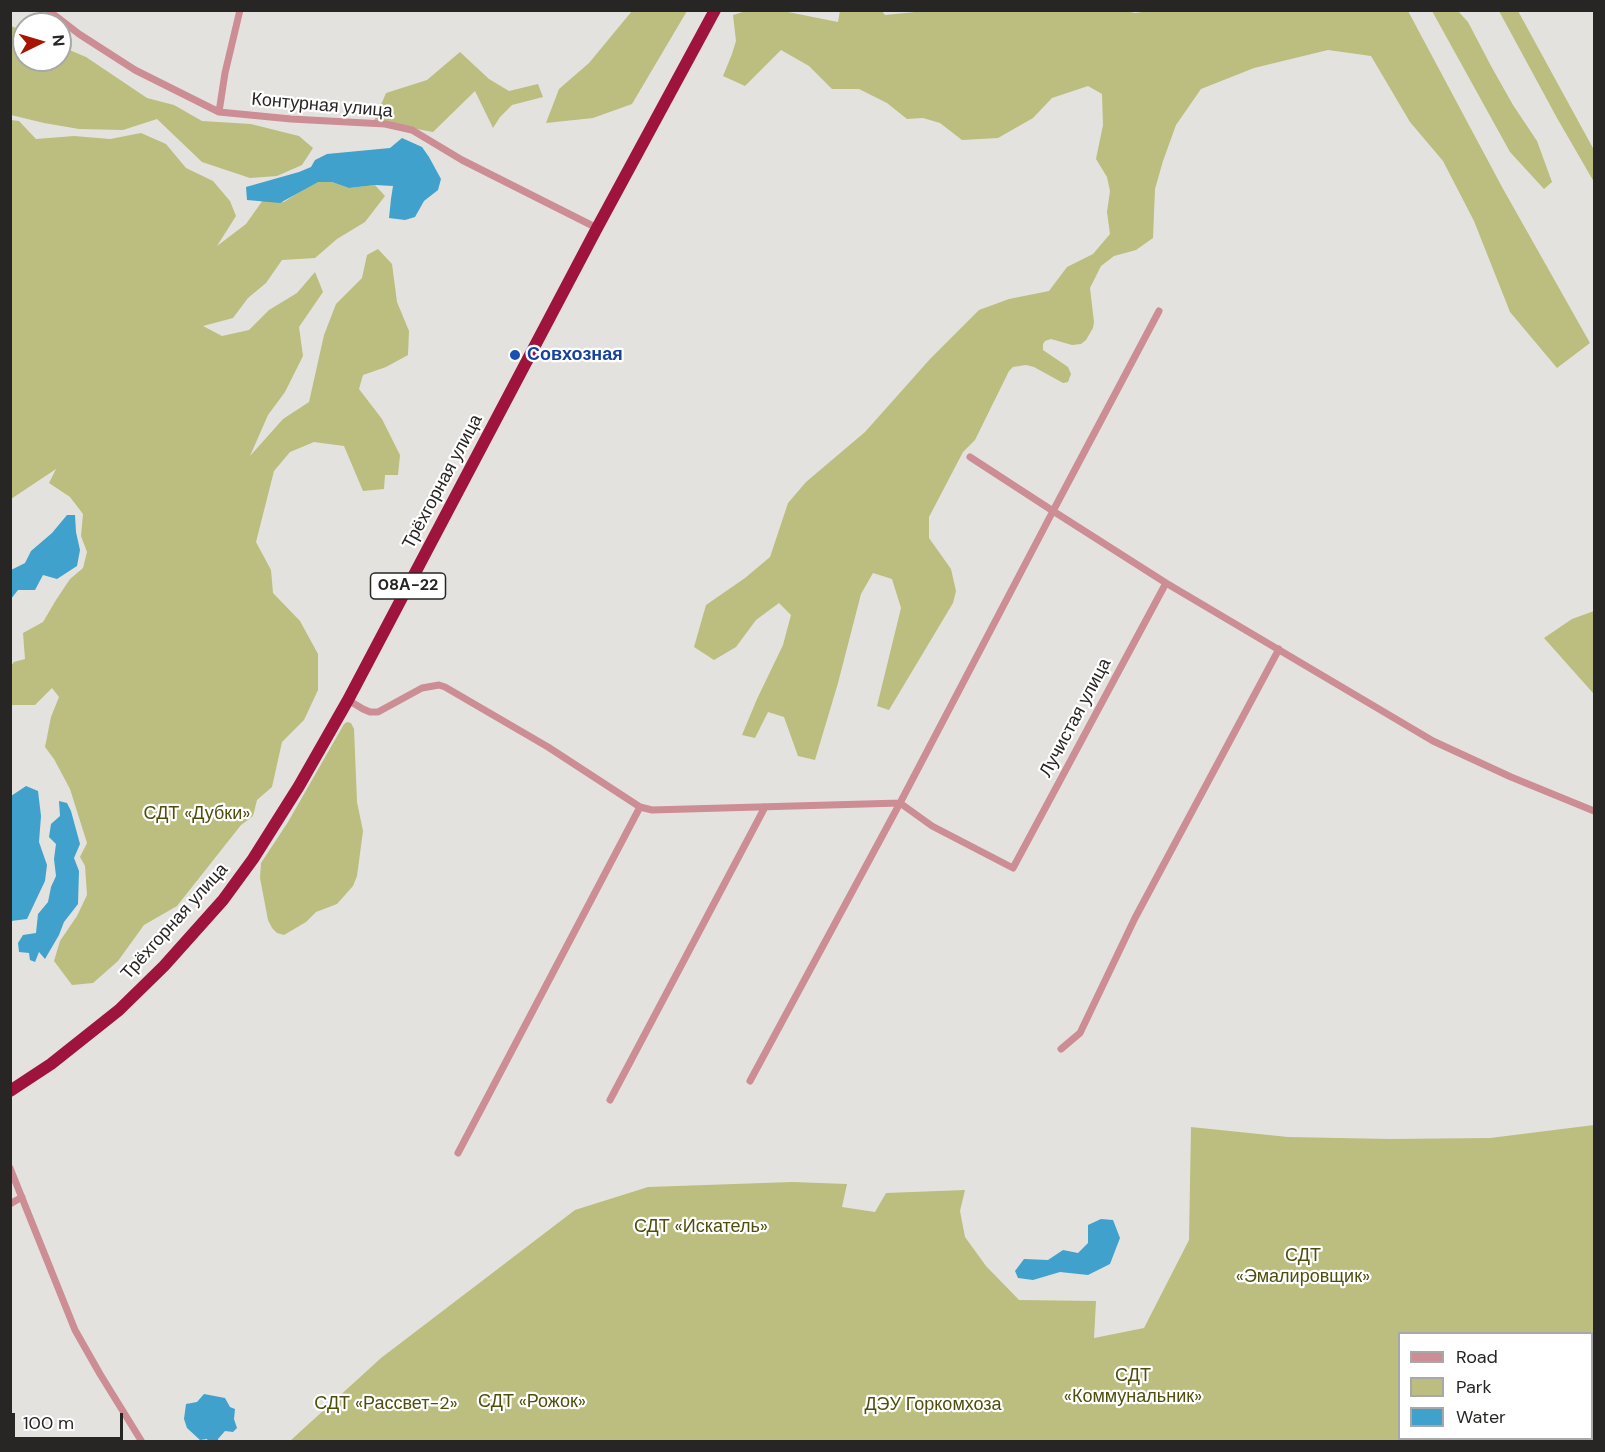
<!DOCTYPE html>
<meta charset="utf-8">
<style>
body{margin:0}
#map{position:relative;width:1605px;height:1452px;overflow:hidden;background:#e4e2de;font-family:"DM Sans",sans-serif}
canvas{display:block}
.frame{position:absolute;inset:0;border:12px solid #272625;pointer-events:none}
.legend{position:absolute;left:1398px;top:1332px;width:195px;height:108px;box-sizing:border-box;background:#fff;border:2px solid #a9a8a8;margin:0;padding:8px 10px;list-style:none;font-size:18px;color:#272625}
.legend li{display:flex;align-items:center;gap:12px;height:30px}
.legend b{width:30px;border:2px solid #a9a8a8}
.north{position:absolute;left:12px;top:12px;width:60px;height:60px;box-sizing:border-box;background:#fff;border:2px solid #a9a8a8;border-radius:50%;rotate:85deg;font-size:16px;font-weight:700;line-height:24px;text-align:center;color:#272625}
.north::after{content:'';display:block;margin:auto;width:21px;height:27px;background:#a71500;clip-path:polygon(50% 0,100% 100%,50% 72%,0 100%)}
.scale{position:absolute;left:12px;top:1413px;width:111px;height:27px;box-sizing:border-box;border:3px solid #272625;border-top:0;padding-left:8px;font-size:18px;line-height:21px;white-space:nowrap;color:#272625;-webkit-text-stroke:4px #fff;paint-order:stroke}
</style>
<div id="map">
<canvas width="1605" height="1452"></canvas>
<div class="frame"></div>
<ul class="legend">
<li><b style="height:8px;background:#cc8d94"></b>Road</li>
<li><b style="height:16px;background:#bbbe7e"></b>Park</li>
<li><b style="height:16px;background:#3fa1cc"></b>Water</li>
</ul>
<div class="north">N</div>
<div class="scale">100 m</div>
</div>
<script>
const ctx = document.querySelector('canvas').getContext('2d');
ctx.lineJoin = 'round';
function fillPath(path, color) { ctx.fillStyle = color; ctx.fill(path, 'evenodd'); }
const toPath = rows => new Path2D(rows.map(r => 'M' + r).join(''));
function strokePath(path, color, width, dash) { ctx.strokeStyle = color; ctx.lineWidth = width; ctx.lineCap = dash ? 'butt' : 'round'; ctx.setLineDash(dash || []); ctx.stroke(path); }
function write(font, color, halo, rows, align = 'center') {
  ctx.font = font + ' "DM Sans",sans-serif'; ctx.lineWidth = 4.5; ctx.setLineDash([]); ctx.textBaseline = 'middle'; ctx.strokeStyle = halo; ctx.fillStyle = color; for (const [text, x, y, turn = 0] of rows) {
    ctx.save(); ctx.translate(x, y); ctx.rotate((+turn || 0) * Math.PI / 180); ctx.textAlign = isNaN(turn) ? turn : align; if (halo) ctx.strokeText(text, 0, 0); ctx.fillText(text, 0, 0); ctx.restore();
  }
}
fillPath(toPath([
 [840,10,882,11,885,15,935,10,1121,10,1135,13,1156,10,1408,11,1502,187,1590,343,1557,368,1510,312,1474,221,1443,161,1410,122,1371,56,1328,50,1254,68,1201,89,1176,125,1163,161,1155,189,1153,238,1136,250,1114,256,1101,266,1090,288,1094,322,1093,328,1086,340,1081,344,1072,345,1051,339,1045,341,1043,344,1043,350,1068,367,1071,374,1068,382,1063,383,1034,367,1026,365,1013,367,1009,371,975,440,963,452,929,517,929,538,951,569,956,591,953,603,889,710,877,706,901,608,892,579,873,573,861,594,838,683,815,760,798,756,784,717,768,712,755,738,742,735,757,699,783,645,791,615,779,603,756,620,736,647,714,660,694,647,706,605,745,578,770,557,788,503,806,482,865,432,930,359,979,310,1009,299,1049,291,1067,267,1093,254,1110,234,1107,212,1110,191,1107,177,1096,159,1103,125,1102,94,1088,86,1052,98,1033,118,998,138,962,140,940,123,923,118,907,119,887,103,859,89,832,89,809,66,781,50,745,86,723,76,732,54,736,41,733,15,746,11,783,11,838,22],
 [632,11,687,11,632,104,593,118,546,123,559,89,589,63],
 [1432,11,1458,11,1468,22,1491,66,1513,105,1537,141,1552,182,1544,189,1510,152],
 [1499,11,1518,11,1594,150,1594,182,1557,118],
 [11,26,24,31,24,60,60,60,60,46,86,57,147,98,174,105,202,121,251,124,299,136,313,148,302,165,277,176,250,178,202,162,157,119,123,130,79,129,44,123,11,115],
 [460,52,489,79,509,91,538,84,543,97,512,105,500,117,493,128,475,91,433,132,374,121,386,93,427,80],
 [11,120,19,121,36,139,74,136,110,139,141,133,166,144,186,168,213,181,230,201,236,216,217,246,246,224,263,200,284,202,321,178,349,188,375,185,385,196,365,222,337,239,315,258,282,260,266,283,248,298,233,318,203,326,222,336,249,330,269,310,297,293,315,272,323,292,299,327,303,356,285,392,268,415,250,456,283,419,309,402,324,335,336,304,362,278,367,255,378,249,392,264,397,302,409,331,408,355,386,367,363,375,359,389,382,419,400,455,398,475,385,475,384,489,363,491,344,446,314,442,290,452,274,471,256,542,271,570,273,593,300,621,318,654,318,690,304,720,282,742,272,787,257,800,253,816,241,825,177,906,144,925,118,961,93,983,72,985,54,961,60,941,77,916,87,895,85,866,80,857,87,843,70,789,54,759,45,747,51,717,59,697,52,688,35,705,11,705,11,666,14,662,25,659,23,633,43,622,56,600,70,579,83,568,87,552,81,536,83,514,70,497,49,483,56,469,11,499],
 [1594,611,1594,692,1593,693,1544,638,1572,619],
 [347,722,351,723,354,729,357,802,363,831,357,876,353,886,337,904,316,912,306,922,284,935,277,933,272,928,268,920,260,878,261,863,288,822,344,724],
 [1594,1125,1594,1441,290,1441,381,1358,575,1210,648,1187,792,1182,847,1184,842,1207,875,1212,886,1193,965,1190,960,1211,965,1237,986,1266,1019,1300,1096,1301,1094,1338,1144,1328,1189,1240,1191,1127,1288,1137,1390,1139,1490,1138],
 [1400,1334,1592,1334,1592,1438,1400,1438]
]), '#bbbe7e');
fillPath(toPath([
 [402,138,422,147,429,157,441,179,438,190,424,201,415,217,405,220,389,218,391,199,393,186,375,185,349,188,332,182,318,182,280,203,247,200,246,187,299,172,311,167,315,160,327,154,390,148],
 [67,515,75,515,76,532,80,550,77,566,57,579,43,575,35,590,18,590,11,599,11,570,25,563,31,551,52,533],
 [26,786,38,791,41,816,39,842,47,865,45,881,27,919,11,921,11,796],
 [59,801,67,803,71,811,80,844,74,858,79,871,78,904,64,922,59,935,45,959,39,952,35,962,30,960,29,953,19,952,18,943,23,935,36,933,38,914,48,902,51,887,56,876,54,859,56,844,49,837,51,824,60,816],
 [1101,1219,1113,1220,1120,1238,1110,1264,1088,1275,1060,1272,1033,1280,1018,1278,1015,1271,1024,1259,1048,1260,1063,1250,1078,1253,1088,1243,1088,1225],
 [204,1394,225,1398,230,1407,235,1409,234,1419,237,1428,233,1432,225,1431,218,1439,218,1441,208,1441,207,1439,200,1440,187,1428,184,1419,186,1404,197,1402]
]), '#3fa1cc');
strokePath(toPath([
 [48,10,79,34,135,70,219,112,291,119,385,124,412,130,462,160,597,228],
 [219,112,225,73,240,10],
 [970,457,1053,511,1159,311],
 [348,700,363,709,370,712,378,712,422,688,439,685,445,687,548,747,640,807,652,810,900,803,932,826,1013,868,1166,583],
 [1061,1049,1080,1033,1135,918,1279,649],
 [750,1081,900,803,1053,511,1166,583,1433,741,1511,777,1594,811],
 [610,1100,765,807],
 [458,1153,640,807],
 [10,1168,75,1330,100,1374,142,1442],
 [10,1204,22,1197]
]), '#cc8d94', 7);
strokePath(toPath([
 [10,1091,51,1064,119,1010,164,966,223,900,253,859,299,786,348,700,597,228,715,10]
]), '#9f143d', 12);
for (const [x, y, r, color] of [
 [515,355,6,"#1a4fb4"]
]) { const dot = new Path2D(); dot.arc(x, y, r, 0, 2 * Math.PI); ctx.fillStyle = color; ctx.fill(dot); strokePath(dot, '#fff', 2); }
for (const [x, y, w] of [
 [408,586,75]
]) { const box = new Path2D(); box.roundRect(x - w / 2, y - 13, w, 26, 4.5); ctx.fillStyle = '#fff'; ctx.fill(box); strokePath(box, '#272625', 1.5); }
write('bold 16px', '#272625', null, [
 ["08А-22",408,586]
]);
write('18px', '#272625', '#fff', [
 ["Контурная улица",322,106,5],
 ["Трёхгорная улица",443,482,-62],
 ["Лучистая улица",1076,718,-62],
 ["Трёхгорная улица",175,922,-48]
]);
write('bold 18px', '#164399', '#fff', [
 ["Совхозная",527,355]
], 'left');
write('18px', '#4e4f0d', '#fff', [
 ["СДТ «Дубки»",197,814],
 ["СДТ «Искатель»",701,1227],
 ["СДТ",1303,1256],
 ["«Эмалировщик»",1303,1277],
 ["СДТ",1133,1376],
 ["«Коммунальник»",1133,1397],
 ["СДТ «Рожок»",532,1402],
 ["СДТ «Рассвет-2»",386,1404],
 ["ДЭУ Горкомхоза",933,1405]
]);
</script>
